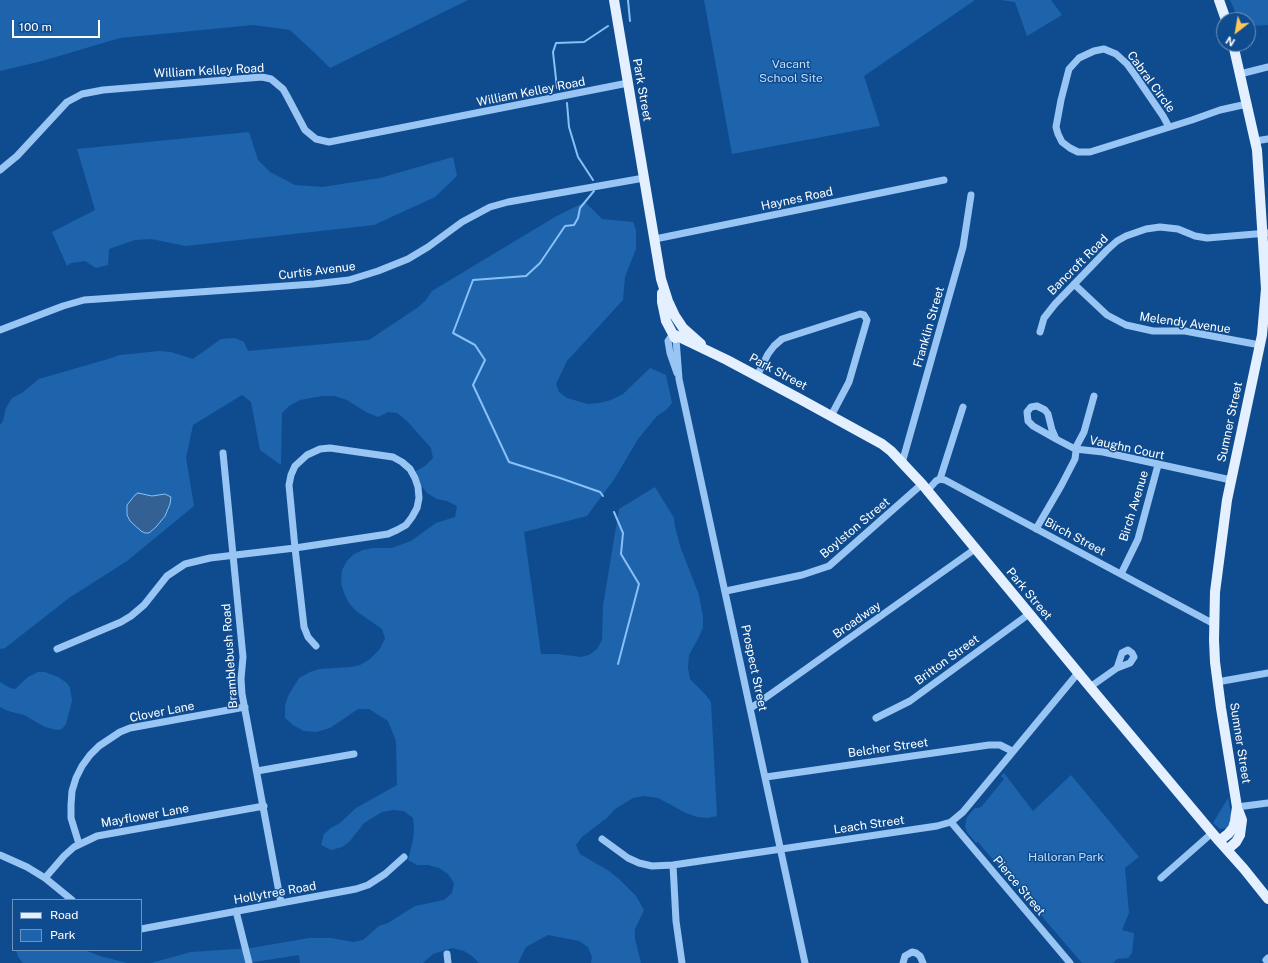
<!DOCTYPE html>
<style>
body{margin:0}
#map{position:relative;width:1268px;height:963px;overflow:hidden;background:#0f4c8f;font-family:"Public Sans",sans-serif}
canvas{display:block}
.legend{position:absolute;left:12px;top:899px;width:130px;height:52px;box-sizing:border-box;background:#0f4c8f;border:1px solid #6f94bc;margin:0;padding:5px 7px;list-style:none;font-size:12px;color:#fff}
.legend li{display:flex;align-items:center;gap:8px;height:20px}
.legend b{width:20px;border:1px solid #6f94bc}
.north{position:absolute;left:1216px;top:12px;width:40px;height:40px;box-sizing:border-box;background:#0f4c8f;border:1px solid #6f94bc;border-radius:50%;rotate:211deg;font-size:11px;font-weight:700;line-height:16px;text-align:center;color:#fff}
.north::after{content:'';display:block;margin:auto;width:14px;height:18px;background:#ffc95a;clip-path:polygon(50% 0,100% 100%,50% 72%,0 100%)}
.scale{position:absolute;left:12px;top:20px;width:88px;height:18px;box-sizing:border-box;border:2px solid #fff;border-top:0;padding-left:5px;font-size:12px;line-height:14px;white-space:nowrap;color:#fff;-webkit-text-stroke:3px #0f4c8f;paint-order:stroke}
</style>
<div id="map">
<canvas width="1268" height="963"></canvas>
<ul class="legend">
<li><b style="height:5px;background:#e4f0ff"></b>Road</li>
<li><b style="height:11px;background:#1d64ad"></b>Park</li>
</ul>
<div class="north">N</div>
<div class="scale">100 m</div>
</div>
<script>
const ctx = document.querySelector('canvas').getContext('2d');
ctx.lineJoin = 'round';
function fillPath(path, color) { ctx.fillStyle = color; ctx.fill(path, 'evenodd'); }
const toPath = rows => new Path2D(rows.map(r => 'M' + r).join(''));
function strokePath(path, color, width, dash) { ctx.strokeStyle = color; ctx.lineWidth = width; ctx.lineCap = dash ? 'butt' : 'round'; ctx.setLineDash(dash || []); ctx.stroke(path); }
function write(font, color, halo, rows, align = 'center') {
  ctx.font = font + ' "Public Sans",sans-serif'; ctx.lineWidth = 3; ctx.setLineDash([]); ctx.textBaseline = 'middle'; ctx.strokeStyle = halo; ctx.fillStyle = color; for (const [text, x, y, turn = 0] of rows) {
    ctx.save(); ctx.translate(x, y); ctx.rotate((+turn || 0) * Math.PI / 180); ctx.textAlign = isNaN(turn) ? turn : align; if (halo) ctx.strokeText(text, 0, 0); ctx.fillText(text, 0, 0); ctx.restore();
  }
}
fillPath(toPath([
 [0,0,468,0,330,68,317,55,290,30,253,25,120,38,42,61,0,71],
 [704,0,975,0,864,76,880,126,732,154],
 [1001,0,1051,0,1062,15,1027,36,1015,2],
 [1230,0,1268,0,1268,25,1248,26,1248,20,1239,20],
 [249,132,258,160,270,172,295,185,323,187,380,178,453,157,457,176,435,197,374,225,186,246,151,239,135,240,109,249,108,265,96,268,85,261,71,263,67,266,52,232,95,210,77,149],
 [585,202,602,219,633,222,636,230,636,249,625,277,623,300,567,361,556,384,559,392,567,398,588,404,599,403,611,400,623,394,650,368,666,375,672,403,666,410,657,416,638,439,615,478,587,516,524,532,541,654,559,654,580,657,589,655,597,649,602,640,603,606,619,509,655,487,674,518,675,527,680,546,699,595,703,617,703,627,699,637,689,655,688,668,690,679,705,694,711,702,717,816,707,818,697,817,686,813,658,798,644,796,633,798,615,809,608,817,582,837,576,845,580,854,609,871,619,879,636,896,644,910,635,929,635,939,641,963,591,963,592,957,588,947,579,941,548,935,526,947,518,963,479,963,472,956,464,951,452,948,433,954,423,963,300,963,299,955,248,963,151,963,191,952,251,948,309,938,331,938,353,942,363,940,379,926,388,923,415,906,444,900,452,893,454,883,448,874,439,868,428,865,417,865,408,860,413,840,414,829,413,818,404,811,393,810,382,812,364,823,350,841,342,847,331,850,321,845,324,834,331,828,340,823,356,808,397,785,396,741,388,721,369,709,358,709,330,728,316,732,304,731,293,725,285,718,285,706,288,696,299,678,310,672,320,669,351,667,360,665,370,659,379,650,385,639,382,629,356,611,349,603,344,593,341,583,342,570,347,561,354,554,363,550,372,548,392,548,411,541,436,523,455,517,457,506,447,501,437,499,427,493,421,485,416,471,425,466,433,458,431,448,407,421,397,413,388,412,378,417,366,412,347,400,334,396,323,396,300,400,289,406,282,413,281,465,260,450,251,402,242,395,193,425,186,458,194,506,127,561,69,598,5,648,0,649,0,425,3,421,6,408,12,398,22,393,39,379,108,359,120,355,159,351,171,352,193,359,221,339,235,338,244,342,248,351,369,340,417,308,426,300,432,291,555,217],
 [38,672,45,672,58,677,67,683,70,688,72,701,66,724,62,729,57,730,45,727,24,715,8,711,0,707,0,682,10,688,15,689,28,677],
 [1004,773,1033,811,1071,775,1139,857,1125,868,1129,913,1122,930,1134,933,1132,953,1128,958,1117,959,1113,963,1082,963,978,842,976,843,967,832,965,826,967,817,975,808,979,808,982,806,1004,779,1001,776],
 [1228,798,1232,819,1227,828,1220,829,1213,823],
 [16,950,84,950,100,956,127,963,23,963,18,957]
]), '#1d64ad');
const water = toPath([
 [138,493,152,496,165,494,171,497,170,504,165,516,156,527,149,533,145,533,141,531,130,521,127,515,127,505,135,495,138,493]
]);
fillPath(water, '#346193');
strokePath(water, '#89c0f7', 1);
strokePath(toPath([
 [628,0,630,21],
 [557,88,553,52,556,43,584,42,608,26],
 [567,103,569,127,578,157,593,180],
 [594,191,580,208,578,218,574,225,565,226,540,263,526,276,473,280,453,333,475,345,485,360,473,385,509,462,560,478,600,492,603,496],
 [614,512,623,533,621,554,639,584,618,664]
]), '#89c0f7', 2);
strokePath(toPath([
 [1240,74,1268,67],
 [1169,127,1163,116,1135,75,1127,64,1116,54,1104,49,1094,51,1079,58,1069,69,1061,100,1056,127,1058,134,1062,142,1070,148,1078,152,1090,152,1192,120,1220,110,1247,104],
 [1255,141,1268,139],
 [0,170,17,156,67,102,82,94,103,90,262,77,271,79,283,89,287,96,305,130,316,139,329,142,628,83],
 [655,239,944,180],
 [1074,284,1107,315,1126,325,1153,331,1185,331,1260,345],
 [0,330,63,306,84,300,314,284,349,280,378,271,408,259,428,247,462,222,490,207,508,202,644,178],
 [1040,332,1044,318,1055,304,1107,250,1117,241,1126,236,1146,229,1160,227,1178,229,1195,236,1207,238,1268,233],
 [673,334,668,341,670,353,677,373],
 [676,339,679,379,805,963],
 [757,376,768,354,774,346,782,339,860,314,864,315,867,320,849,382,831,416],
 [1094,396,1084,432,1075,449,1103,452,1231,480],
 [223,453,243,657,241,679,242,694,281,903],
 [902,463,963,247,971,195],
 [940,479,963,407],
 [927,491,936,481,940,479,945,480,1214,624],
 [1036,529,1061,486,1075,459,1076,451,1075,449,1056,439,1052,430,1048,414,1045,410,1037,406,1031,407,1027,412,1028,421,1033,426,1056,439],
 [1121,574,1138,539,1158,465],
 [726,591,802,575,829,566,922,484],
 [57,649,121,622,131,616,144,605,167,576,185,564,210,558,295,548,289,485,291,475,295,466,307,455,320,449,330,448,393,457,402,462,410,469,415,478,418,487,419,498,417,508,412,517,406,525,397,530,388,534,295,548,304,627,308,637,316,646],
 [1217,682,1268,673],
 [1090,687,1117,668,1130,663,1134,657,1132,653,1128,650,1122,653,1117,668],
 [751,708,975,549],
 [876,718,910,701,1029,614],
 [257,771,354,754],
 [766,777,989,745,1000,745,1012,751],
 [1237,807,1268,803],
 [951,822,1070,963],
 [602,839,628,858,639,863,652,866,673,865,937,826,951,822,963,812,1078,673],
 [79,844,71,818,71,805,72,791,76,778,82,766,90,755,99,746,120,732,130,728,245,707],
 [0,855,27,867,45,878,72,900],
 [673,865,676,921,682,963],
 [45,878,64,856,74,847,97,836,264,806],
 [1161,878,1212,833],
 [236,911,249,963],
 [141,929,356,889,368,885,385,874,404,857],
 [447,954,448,963],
 [1266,960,1268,958],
 [903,963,905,956,912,952,916,953,920,956,923,963]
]), '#98c5f3', 7);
strokePath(toPath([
 [614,0,661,279,668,301,675,316,683,328,701,344],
 [1219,0,1226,20],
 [662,293,662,302,666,321,675,338],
 [673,334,727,360,800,399,882,444,891,451,922,484,1090,687,1219,841,1244,869,1268,899],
 [1219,841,1228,834,1233,828,1235,821,1237,807,1221,708,1215,662,1214,640,1215,592,1227,500,1262,335,1266,289,1257,150,1233,44],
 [1227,850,1236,842,1240,835,1242,820,1239,812]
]), '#e4f0ff', 10);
write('12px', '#c0defe', '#0f4c8f', [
 ["Vacant",791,64],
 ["School Site",791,78],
 ["Halloran Park",1066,857]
]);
write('12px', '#fff', '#0f4c8f', [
 ["William Kelley Road",209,71,-3],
 ["Cabral Circle",1151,82,54],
 ["Park Street",642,90,80],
 ["William Kelley Road",531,92,-11],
 ["Haynes Road",797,199,-12],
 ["Bancroft Road",1078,265,-45],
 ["Curtis Avenue",317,271,-7],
 ["Melendy Avenue",1185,323,8],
 ["Franklin Street",929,327,-74],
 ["Park Street",778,372,28],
 ["Sumner Street",1230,422,-78],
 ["Vaughn Court",1127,448,12],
 ["Birch Avenue",1134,506,-73],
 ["Boylston Street",855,528,-40],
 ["Birch Street",1075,537,28],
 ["Park Street",1029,594,50],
 ["Broadway",857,620,-35],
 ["Bramblebush Road",230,656,-94],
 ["Britton Street",947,660,-36],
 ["Prospect Street",754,668,78],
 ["Clover Lane",162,712,-11],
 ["Sumner Street",1240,743,81],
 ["Belcher Street",888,748,-8],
 ["Mayflower Lane",145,816,-10],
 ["Leach Street",869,825,-8],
 ["Pierce Street",1019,886,50],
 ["Hollytree Road",275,893,-10]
]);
</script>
